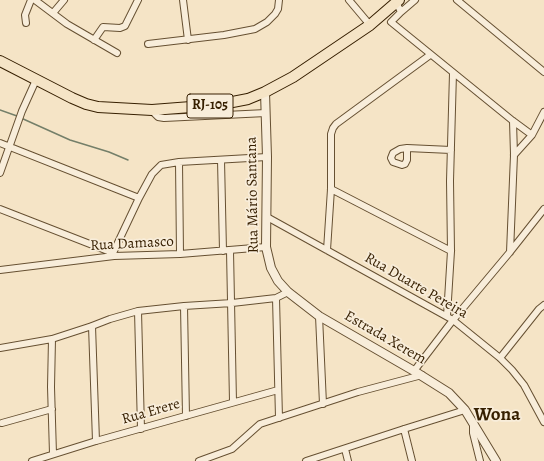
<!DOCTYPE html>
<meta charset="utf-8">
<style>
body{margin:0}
canvas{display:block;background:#f5e4c6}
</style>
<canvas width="544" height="461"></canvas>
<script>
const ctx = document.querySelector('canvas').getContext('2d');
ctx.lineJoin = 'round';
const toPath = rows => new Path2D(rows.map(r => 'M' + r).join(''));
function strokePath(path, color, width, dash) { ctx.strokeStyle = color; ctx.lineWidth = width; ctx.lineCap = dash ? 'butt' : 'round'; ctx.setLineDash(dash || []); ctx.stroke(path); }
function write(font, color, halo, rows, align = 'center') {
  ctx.font = font + ' Alegreya,serif'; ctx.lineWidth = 3.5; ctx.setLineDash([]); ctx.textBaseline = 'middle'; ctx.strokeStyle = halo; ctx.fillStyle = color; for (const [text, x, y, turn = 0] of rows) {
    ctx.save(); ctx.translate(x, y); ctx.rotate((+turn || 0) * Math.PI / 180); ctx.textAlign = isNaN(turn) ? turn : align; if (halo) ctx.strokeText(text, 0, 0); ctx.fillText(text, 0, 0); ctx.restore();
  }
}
strokePath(toPath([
 [0,110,17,116],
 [21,118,70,140,109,152,128,160]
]), '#747f69', 1.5);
const minor = toPath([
 [35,0,67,24,117,53],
 [183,0,188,40],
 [349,0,370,25],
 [395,0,401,12,415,0],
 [457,0,544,72],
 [401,12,391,22,513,121,532,135],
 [53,13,64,0],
 [26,23,25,15,31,0],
 [94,40,103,27,120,28,125,26,138,0],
 [148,44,224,35,255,29,267,22,275,14,278,9,279,0],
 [152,110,155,114,158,117,164,118,266,113],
 [0,143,139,198],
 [407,148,407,160,405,164,402,165,393,162,391,158,393,153,400,149,407,148,451,150],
 [514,155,532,135,544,112],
 [221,160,223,251],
 [179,162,180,254],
 [0,173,22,111,36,80],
 [331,189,451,251],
 [0,209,113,253],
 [267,217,453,320,500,358,512,370,524,385,544,422],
 [327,250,331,189,331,134,333,128,336,124,430,55],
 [230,251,233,402],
 [510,252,514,155,513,121],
 [114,256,113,253,139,198,152,174,161,165,179,162,267,157],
 [0,270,114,256,180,254,266,247],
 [276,298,279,418],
 [184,306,186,416],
 [138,311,141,429],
 [319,316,323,404],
 [447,316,451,251,450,181,453,73],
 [92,326,96,441],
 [52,339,51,387,53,454],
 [0,348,52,339,92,326,110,319,138,311,184,306,232,303,276,298,288,292],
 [500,358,539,309,544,305],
 [414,371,453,320,510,252,544,209],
 [2,423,52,409],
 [473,424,473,433,480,461],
 [404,429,412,461],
 [345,449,348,461],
 [32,461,96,441,278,390],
 [199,461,232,449,260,424,358,392,422,375],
 [306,461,404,429,465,410]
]);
const tertiary = toPath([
 [265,92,267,157,266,247,271,268,278,281,288,292,319,316,414,371,449,393,465,410,496,461]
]);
const primary = toPath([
 [0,61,72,98,86,104,98,107,152,110,217,105,248,99,265,92,293,77,370,25,399,0]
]);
strokePath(minor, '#665032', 8);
strokePath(tertiary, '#665032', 10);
strokePath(primary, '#361f00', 12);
strokePath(minor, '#f8edda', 6);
strokePath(tertiary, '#f8edda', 8);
strokePath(primary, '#f5e4c6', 10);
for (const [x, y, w] of [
 [210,106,46]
]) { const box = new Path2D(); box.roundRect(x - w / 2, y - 12, w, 24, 3); ctx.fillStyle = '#f8edda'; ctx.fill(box); strokePath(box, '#361f00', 1); }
write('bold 14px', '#361f00', null, [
 ["RJ-105",210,106]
]);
write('15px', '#361f00', '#f8edda', [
 ["Rua Mário Santana",253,195,-91],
 ["Rua Damasco",132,244,-3],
 ["Rua Duarte Pereira",416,286,30],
 ["Estrada Xerem",385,338,30],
 ["Rua Erere",151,412,-16]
]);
write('bold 19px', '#361f00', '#f8edda', [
 ["Wona",497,415]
]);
</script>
